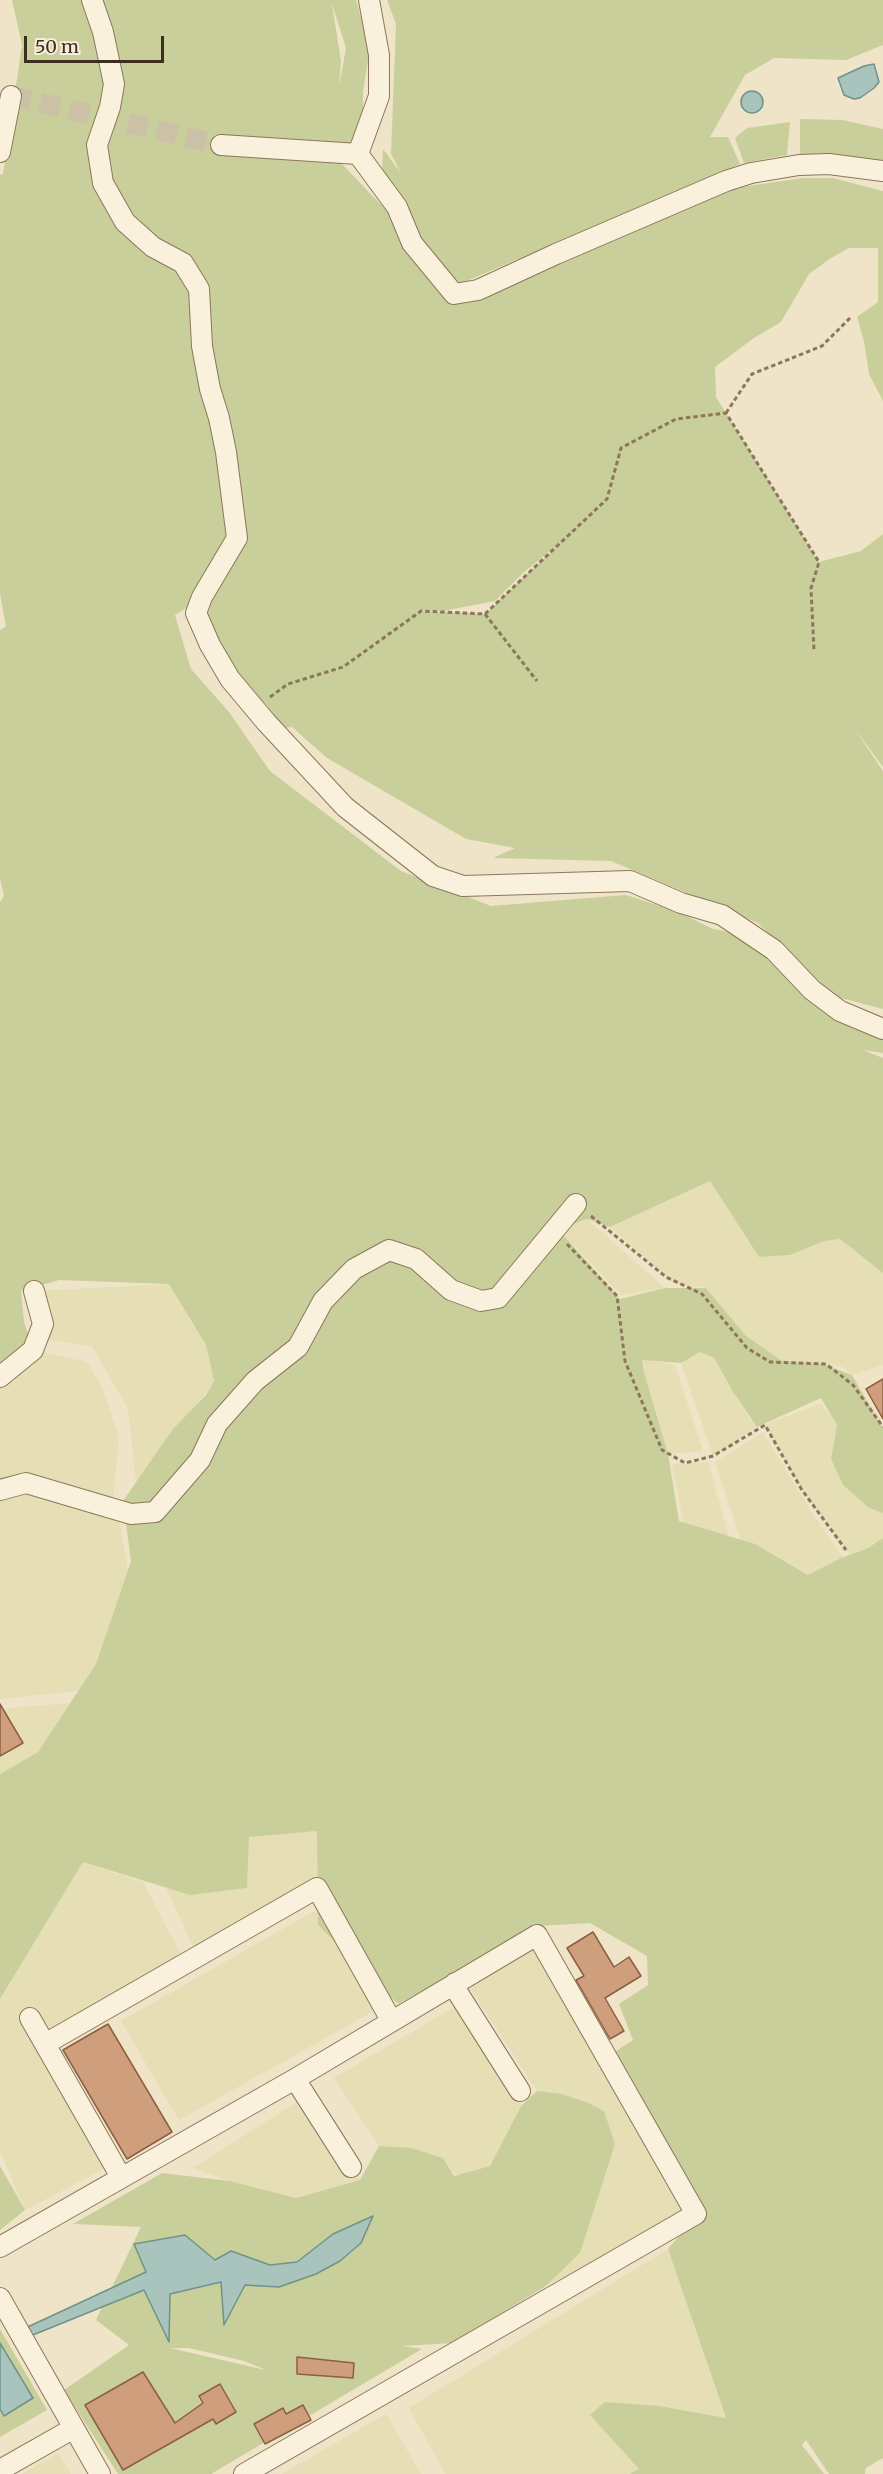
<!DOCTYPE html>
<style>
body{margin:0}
#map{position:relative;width:883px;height:2474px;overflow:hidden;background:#f0e4c8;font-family:Merriweather,serif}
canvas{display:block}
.scale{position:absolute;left:24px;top:36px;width:140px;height:27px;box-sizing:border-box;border:3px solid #3d2e20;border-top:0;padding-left:8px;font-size:18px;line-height:21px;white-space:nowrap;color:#3d2e20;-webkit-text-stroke:4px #f7eed8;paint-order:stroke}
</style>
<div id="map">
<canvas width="883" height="2474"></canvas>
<div class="scale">50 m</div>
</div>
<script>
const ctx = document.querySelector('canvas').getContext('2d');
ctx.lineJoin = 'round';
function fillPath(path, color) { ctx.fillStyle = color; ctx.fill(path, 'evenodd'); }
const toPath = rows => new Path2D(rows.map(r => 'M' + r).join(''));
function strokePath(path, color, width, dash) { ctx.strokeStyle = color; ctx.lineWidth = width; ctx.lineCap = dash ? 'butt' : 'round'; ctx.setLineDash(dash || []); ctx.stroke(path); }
fillPath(toPath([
 [710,1181,759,1257,790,1255,824,1241,840,1239,883,1273,883,1365,852,1375,844,1367,782,1361,763,1351,746,1336,706,1288,673,1283,610,1227],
 [587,1219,665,1288,621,1295,558,1229],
 [169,1284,206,1345,214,1382,136,1483,128,1409,92,1346,38,1338,34,1291],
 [43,1352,87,1362,103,1389,119,1438,112,1508,119,1520,128,1570,96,1664,78,1691,0,1699,0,1378],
 [700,1352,714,1359,744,1411,757,1427,713,1456,681,1363],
 [642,1359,675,1365,703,1451,668,1454,644,1372],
 [821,1403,837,1425,831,1459,843,1485,869,1508,883,1513,883,1538,868,1548,849,1554,802,1490,765,1425],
 [763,1432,812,1513,843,1557,808,1575,755,1544,741,1541,715,1462],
 [708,1462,729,1537,684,1524,672,1464],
 [70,1703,38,1752,0,1774,0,1709],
 [317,1831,317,1888,194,1948,166,1888,247,1888,248,1837],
 [83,1862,143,1882,188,1968,45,2040,117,2162,25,2210,0,2151,0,1999],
 [318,1909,383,2006,179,2120,121,2021],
 [528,1941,696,2214,546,2286,580,2253,581,2101,537,2091,463,1978],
 [461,2003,521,2106,490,2166,458,2175,422,2151,379,2146,334,2078],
 [314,2091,360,2180,296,2198,230,2181,193,2168],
 [668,2249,726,2419,590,2415,639,2469,629,2474,445,2474,409,2408],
 [386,2414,421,2474,282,2474],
 [58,2453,71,2474,22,2474]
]), '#e6deb5');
fillPath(toPath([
 [12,0,356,0,370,48,363,92,363,114,342,164,387,211,452,303,574,246,734,188,803,178,833,178,883,191,883,401,869,374,864,341,857,317,878,302,878,248,849,248,831,258,809,274,781,322,754,338,715,367,716,397,819,562,861,551,883,534,883,767,854,728,883,771,883,1009,833,996,758,923,611,861,493,858,515,848,466,839,327,758,292,727,284,728,266,710,268,706,244,685,209,633,202,598,175,615,191,669,229,712,270,771,401,871,491,906,626,895,676,911,713,929,755,937,784,968,821,997,871,1024,883,1025,883,1053,863,1050,883,1058,883,1273,840,1239,824,1241,790,1255,759,1257,710,1181,610,1227,587,1219,558,1229,620,1299,665,1288,706,1288,746,1336,782,1361,823,1364,852,1375,883,1428,883,1513,869,1508,843,1485,831,1459,837,1425,821,1398,757,1427,733,1392,714,1358,700,1352,681,1363,642,1360,644,1372,668,1454,679,1521,755,1544,808,1575,841,1558,868,1548,883,1538,883,2458,866,2468,865,2474,829,2474,806,2440,802,2445,824,2474,629,2474,639,2469,590,2415,605,2402,659,2406,726,2418,668,2249,700,2212,610,2055,633,2040,619,2004,648,1985,647,1956,590,1923,539,1926,398,2004,318,1925,317,1831,249,1837,247,1888,190,1895,83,1862,0,1999,0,1774,38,1752,96,1664,131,1561,123,1501,173,1429,206,1395,214,1381,206,1345,169,1284,59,1280,21,1291,24,1322,33,1350,0,1377,0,902,4,896,0,879,0,630,6,626,0,594,0,175,3,174,22,45],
 [332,4,346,48,339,86,341,61],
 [560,543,485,614,401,610,443,611,495,601,523,573],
 [387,0,883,0,883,45,846,60,774,58,745,75,710,137,728,137,740,164,462,283,449,277,425,248,385,182,382,170,383,149,401,173,391,154,396,24],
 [800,119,843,120,883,129,883,163,800,156],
 [790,122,787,155,744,163,735,138,747,128],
 [537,2091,561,2094,586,2102,604,2111,615,2144,580,2253,546,2286,453,2343,403,2346,422,2349,211,2474,118,2474,64,2390,129,2345,96,2320,141,2227,73,2224,162,2173,230,2181,296,2198,360,2180,379,2146,411,2148,443,2158,454,2176,490,2166,521,2106],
 [170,2348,189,2348,244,2361,266,2370],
 [0,2166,25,2210,0,2230],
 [0,2329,47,2410,0,2437]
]), '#c9cf9b');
const water = toPath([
 [874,64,879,82,874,88,860,98,854,99,844,95,838,78,864,66,874,64],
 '741 102a11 11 0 1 1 22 0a11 11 0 1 1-22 0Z',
 [373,2216,361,2243,340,2261,316,2274,279,2287,245,2285,224,2325,221,2282,170,2294,169,2342,144,2290,23,2339,19,2331,146,2272,134,2244,185,2235,215,2260,231,2251,270,2265,297,2262,333,2234,373,2216],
 [0,2343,33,2398,4,2416,0,2409,0,2343]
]);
fillPath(water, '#a9c4bc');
strokePath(water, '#6f938a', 1.5);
const building = toPath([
 [883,1379,883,1419,866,1389,883,1379],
 [0,1704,23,1743,0,1756,0,1704],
 [593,1932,614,1967,629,1957,641,1976,605,1998,624,2031,610,2039,576,1980,584,1976,567,1948,593,1932],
 [108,2024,172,2132,127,2159,63,2050,108,2024],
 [297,2357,354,2363,353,2378,297,2374,297,2357],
 [143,2372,175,2423,203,2403,199,2396,220,2384,236,2412,216,2424,213,2419,123,2470,85,2405,143,2372],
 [303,2405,311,2420,265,2444,254,2424,283,2408,286,2414,303,2405]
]);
fillPath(building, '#cf9f7d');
strokePath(building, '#8d5f41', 1.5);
strokePath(toPath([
 [11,96,221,145]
]), '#ccc0a6', 20, [20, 10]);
const minor = toPath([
 [92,0,103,32,114,84,110,107,97,145,103,183,125,222,153,247,183,263,199,289,202,346,210,389,219,418,226,452,237,538,202,597,196,613,210,645,230,679,266,722,345,807,433,876,463,886,630,881,681,903,722,915,774,950,812,990,840,1011,883,1029],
 [221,145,358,154],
 [0,152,11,96],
 [358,154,397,207,412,243,454,294,478,290,556,254,726,181,751,173,799,165,829,164,883,171],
 [358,154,379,96,379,55,369,0],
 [0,1377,33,1350,43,1324,34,1291],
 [0,1490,26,1483,131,1514,155,1512,200,1460,217,1424,255,1381,298,1347,323,1301,354,1269,389,1250,416,1259,451,1290,481,1301,498,1298,576,1204],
 [455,1983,458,1993,520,2091],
 [30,2018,121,2177],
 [45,2044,317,1888,391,2020],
 [295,2079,351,2167],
 [0,2247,295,2079,537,1935,696,2214,244,2474],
 [0,2298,100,2474],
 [0,2470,74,2428]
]);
strokePath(minor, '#8d765c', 22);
strokePath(toPath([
 [726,413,752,374,822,346,850,318],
 [485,614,537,681],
 [270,697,288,684,343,667,421,611,485,614,607,499,621,448,676,419,726,413,819,562,811,588,814,651],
 [591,1216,666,1277,702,1294,747,1348,770,1362,826,1364,853,1385,883,1427],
 [567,1244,617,1296,625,1361,662,1450,685,1463,713,1456,765,1425,802,1490,846,1550]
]), '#8d765c', 3, [4.5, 3]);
strokePath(minor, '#faf1dc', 20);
</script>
